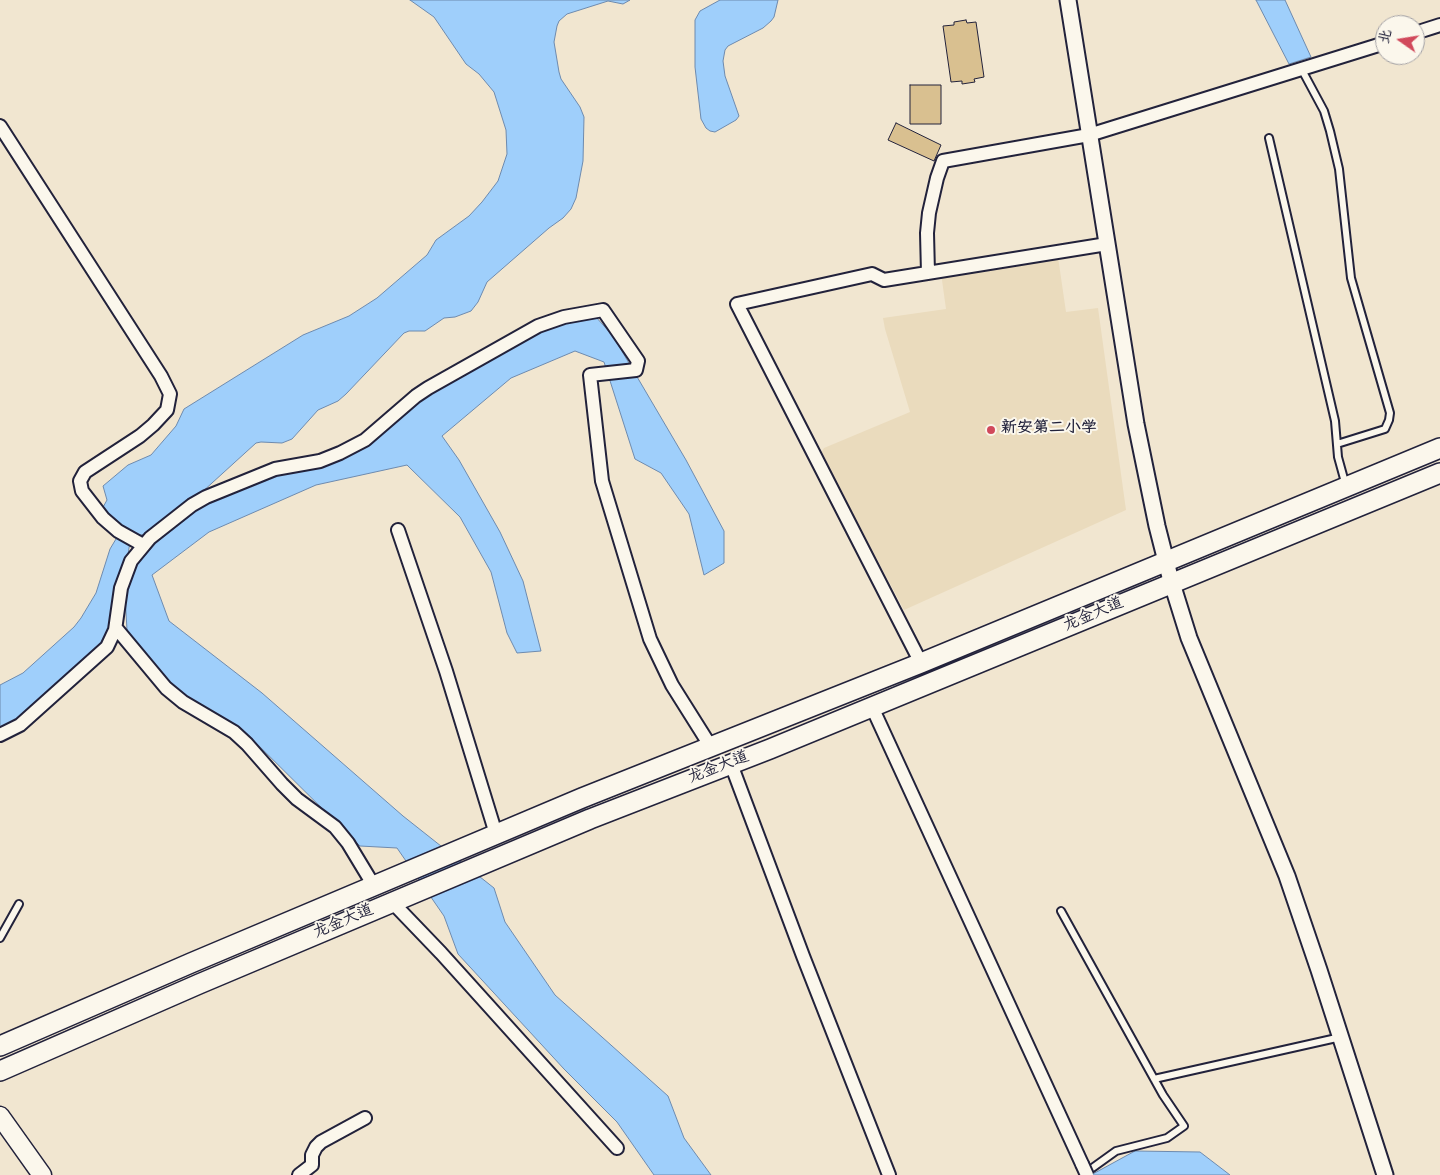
<!DOCTYPE html>
<meta charset="utf-8">
<style>
body{margin:0}
#map{position:relative;width:1440px;height:1175px;overflow:hidden;background:#f1e6d0;font-family:Dekko,"LXGW WenKai TC",sans-serif}
canvas{display:block}
.north{position:absolute;left:1375px;top:15px;width:50px;height:50px;box-sizing:border-box;background:#fbf7ec;border:1px solid #a4a2a5;border-radius:50%;rotate:283deg;font-size:14px;font-weight:700;line-height:20px;text-align:center;color:#22223b}
.north::after{content:'';display:block;margin:auto;width:18px;height:22px;background:#d1495b;clip-path:polygon(50% 0,100% 100%,50% 72%,0 100%)}
</style>
<div id="map">
<canvas width="1440" height="1175"></canvas>
<div class="north">北</div>
</div>
<script>
const ctx = document.querySelector('canvas').getContext('2d');
ctx.lineJoin = 'round';
function fillPath(path, color) { ctx.fillStyle = color; ctx.fill(path, 'evenodd'); }
const toPath = rows => new Path2D(rows.map(r => 'M' + r).join(''));
function strokePath(path, color, width, dash) { ctx.strokeStyle = color; ctx.lineWidth = width; ctx.lineCap = dash ? 'butt' : 'round'; ctx.setLineDash(dash || []); ctx.stroke(path); }
function write(font, color, halo, rows, align = 'center') {
  ctx.font = font + ' Dekko,"LXGW WenKai TC",sans-serif'; ctx.lineWidth = 4; ctx.setLineDash([]); ctx.textBaseline = 'middle'; ctx.strokeStyle = halo; ctx.fillStyle = color; for (const [text, x, y, turn = 0] of rows) {
    ctx.save(); ctx.translate(x, y); ctx.rotate((+turn || 0) * Math.PI / 180); ctx.textAlign = isNaN(turn) ? turn : align; if (halo) ctx.strokeText(text, 0, 0); ctx.fillText(text, 0, 0); ctx.restore();
  }
}
fillPath(toPath([
 [1058,257,1066,312,1098,308,1126,510,904,610,821,453,824,448,910,412,885,329,883,318,946,309,941,273]
]), '#eadbbd');
const water = toPath([
 [410,0,630,0,623,4,608,1,567,14,559,21,557,26,554,42,559,72,561,79,580,107,584,117,583,161,576,198,571,209,563,218,549,228,487,282,478,302,471,311,455,317,444,318,425,331,409,331,404,333,346,394,338,401,318,410,292,439,282,443,261,442,256,443,201,493,182,504,155,529,145,534,136,536,115,524,102,509,107,500,103,486,128,465,151,455,176,426,184,409,303,335,349,316,377,298,427,255,436,240,469,216,482,202,498,181,507,154,506,130,494,92,479,74,466,64,434,17,410,0],
 [720,0,778,0,774,17,771,21,763,28,728,46,725,50,723,61,725,76,739,116,736,120,715,132,710,131,706,128,701,119,695,67,695,20,700,11,720,0],
 [1256,0,1285,0,1311,57,1289,64,1256,0],
 [595,316,613,336,686,460,724,531,724,563,704,575,689,514,661,473,635,459,604,362,575,351,511,378,442,436,459,460,500,532,523,581,541,651,517,653,507,633,491,572,460,517,407,465,316,485,209,532,152,575,169,621,262,693,403,816,494,888,505,922,555,995,668,1096,684,1138,711,1175,654,1175,617,1122,564,1069,458,954,444,916,397,848,360,846,243,730,173,688,136,646,127,630,125,596,133,569,156,543,207,502,271,474,323,464,367,447,424,395,545,328,595,316],
 [119,534,130,541,128,555,121,569,115,620,105,641,15,723,0,728,0,685,23,673,74,627,81,618,96,593,110,549,119,534],
 [1135,1151,1200,1152,1230,1175,1091,1175,1135,1151]
]);
fillPath(water, '#9fcffb');
strokePath(water, '#6d8aae', 1);
const building = toPath([
 [966,20,967,23,976,22,984,77,974,79,975,82,962,84,962,81,951,82,943,26,954,25,954,22,966,20],
 [910,85,941,85,941,124,910,124,910,85],
 [896,123,941,145,934,161,888,140,896,123]
]);
fillPath(building, '#d9c090');
strokePath(building, '#22223b', 1);
const service = toPath([
 [1302,70,1324,111,1330,131,1339,169,1351,278,1390,413,1389,420,1385,429,1337,444],
 [1269,138,1335,421,1338,457,1346,486],
 [1061,911,1163,1095,1184,1126,1167,1138,1116,1151,1084,1174],
 [0,938,19,904],
 [1154,1079,1341,1037]
]);
const minor = toPath([
 [1415,33,1440,25],
 [0,126,161,376,170,394,167,410,153,425,140,436,85,472,80,481,82,491,103,518,118,531,143,545],
 [928,273,927,233,929,213,937,178,943,161,1089,135,1385,43],
 [398,530,446,671,496,834],
 [116,628,166,688,183,702,234,732,247,744,282,784,297,799,335,827,348,843,374,886],
 [921,663,737,304,872,274,884,280,1107,244],
 [872,707,1082,1164],
 [0,735,20,725,107,647,115,630,121,588,131,561,150,538,192,505,206,497,275,469,320,461,340,453,365,440,416,396,428,388,538,326,564,317,603,310,638,361,636,370,590,375,602,481,650,639,672,685,711,747],
 [731,764,803,956,889,1175],
 [393,903,441,953,617,1148],
 [299,1175,312,1165,312,1155,316,1147,321,1142,365,1118]
]);
const tertiary = toPath([
 [1068,0,1136,424,1157,526,1170,577,1189,638,1287,876,1319,970,1385,1175]
]);
const secondary = toPath([
 [0,1116,42,1175]
]);
const primary = toPath([
 [0,1046,191,963,582,798,921,663,1440,448],
 [0,1071,199,984,590,819,770,749,1440,473]
]);
strokePath(service, '#22223b', 10);
strokePath(minor, '#22223b', 16);
strokePath(tertiary, '#22223b', 19);
strokePath(secondary, '#22223b', 21);
strokePath(primary, '#22223b', 22);
strokePath(service, '#fbf7ec', 6);
strokePath(minor, '#fbf7ec', 12);
strokePath(tertiary, '#fbf7ec', 15);
strokePath(secondary, '#fbf7ec', 18);
strokePath(primary, '#fbf7ec', 19);
const minorBridge = toPath([
 [1082,1164,1087,1175]
]);
strokePath(minorBridge, '#22223b', 16, []);
strokePath(minorBridge, '#fbf7ec', 12);
for (const [x, y, r, color] of [
 [991,430,5,"#d1495b"]
]) { const dot = new Path2D(); dot.arc(x, y, r, 0, 2 * Math.PI); ctx.fillStyle = color; ctx.fill(dot); strokePath(dot, '#fbf7ec', 2); }
write('bold 16px', '#22223b', '#fbf7ec', [
 ["新安第二小学",1001,430]
], 'left');
write('16px', '#22223b', '#fbf7ec', [
 ["龙金大道",1094,616,-23],
 ["龙金大道",719,769,-21],
 ["龙金大道",344,923,-23]
]);
</script>
